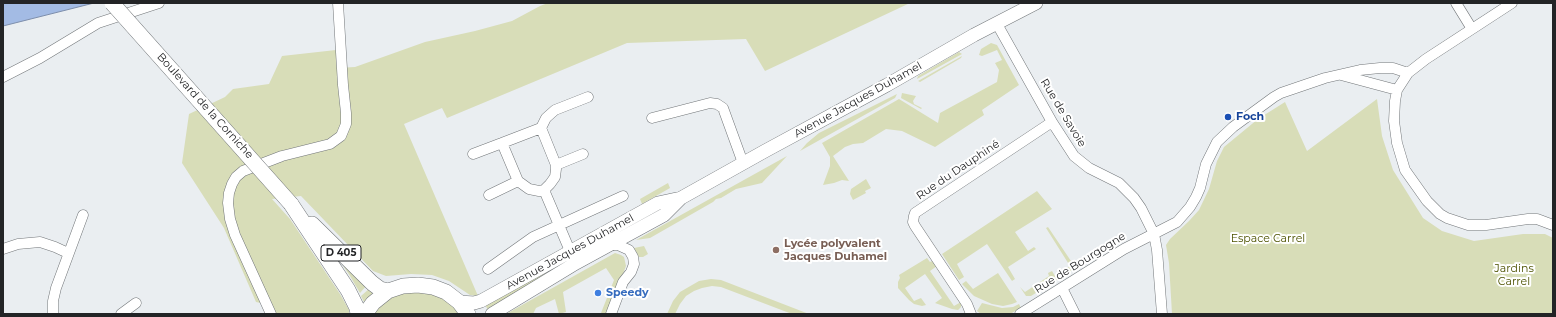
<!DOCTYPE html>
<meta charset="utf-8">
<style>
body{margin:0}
#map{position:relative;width:1556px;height:317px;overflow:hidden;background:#eaeef1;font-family:Montserrat,sans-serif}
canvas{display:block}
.frame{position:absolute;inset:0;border:4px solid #232426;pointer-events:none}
</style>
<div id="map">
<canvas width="1556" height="317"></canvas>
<div class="frame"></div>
</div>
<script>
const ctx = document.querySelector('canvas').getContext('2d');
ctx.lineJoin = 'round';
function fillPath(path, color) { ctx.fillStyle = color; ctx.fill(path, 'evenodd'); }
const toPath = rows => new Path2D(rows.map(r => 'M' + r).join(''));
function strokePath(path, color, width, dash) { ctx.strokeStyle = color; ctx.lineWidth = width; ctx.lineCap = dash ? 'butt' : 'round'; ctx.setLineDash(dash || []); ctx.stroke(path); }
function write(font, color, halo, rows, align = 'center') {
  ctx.font = font + ' Montserrat,sans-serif'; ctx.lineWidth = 4; ctx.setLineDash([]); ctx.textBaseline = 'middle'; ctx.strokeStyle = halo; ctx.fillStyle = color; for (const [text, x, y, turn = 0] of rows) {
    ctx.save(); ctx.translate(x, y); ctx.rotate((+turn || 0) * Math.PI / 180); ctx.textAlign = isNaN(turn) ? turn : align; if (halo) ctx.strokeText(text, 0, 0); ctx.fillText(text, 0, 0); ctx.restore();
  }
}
fillPath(toPath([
 [548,3,910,3,765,71,746,39,627,43,447,118,442,108,404,124,478,296,470,295,449,281,432,275,411,274,386,276,373,271,301,196,272,199,290,219,340,294,349,310,349,314,275,314,270,305,256,302,224,228,182,163,189,114,225,97,233,89,269,84,282,56,336,50,337,68,355,67,425,42,475,31,512,21,540,6],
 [991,43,997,45,1019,85,982,110,984,115,935,147,902,131,886,129,863,143,853,144,845,147,833,156,849,181,842,180,834,183,823,185,830,166,830,157,822,143,899,99,938,123,940,113,997,82,999,70,995,63,1002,60,997,50,982,56,979,55,981,49],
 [959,52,962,54,917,79,918,76],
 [962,56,961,58,920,82,918,81],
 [902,93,916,96,913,101,914,104,922,108,921,109,901,98],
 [897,94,895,98,800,151,807,143,819,133],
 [1377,99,1382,136,1393,170,1423,218,1442,231,1474,241,1523,234,1545,234,1553,238,1553,314,1172,314,1169,263,1166,245,1170,239,1189,221,1199,210,1209,189,1217,161,1224,147,1258,119,1285,102,1307,151],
 [787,156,762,183,736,189,721,198,716,199,713,202,650,238,636,240],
 [866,179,871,188,865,191,866,193,853,200,850,194,851,189],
 [668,183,670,188,642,204,640,199],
 [1037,191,1052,209,1015,232,1028,251,1034,247,1036,249,1008,267,1015,279,1012,281,987,244,957,264,964,277,959,280,942,254],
 [1048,227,1073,264,1076,262,1077,264,1074,269,1031,296,1026,296,1020,287,1025,292,1049,276,1048,273,1052,271,1055,276,1070,266,1046,228],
 [644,246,648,254,643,257,639,257,634,248],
 [615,253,621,255,624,257,626,266,608,314,602,314,601,313,614,280,606,268,563,292,566,312,559,314,555,299,536,308,533,314,506,314],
 [927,258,930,262,932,261,937,266,930,271,954,306,961,302,961,307,958,310,952,309,935,303,942,298,925,274,905,288,914,301,921,298,926,305,922,306,914,304,909,300,898,288,898,282,900,278,899,275],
 [566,260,565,263,488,310,484,303],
 [342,264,367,285,360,293,350,276],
 [998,273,1017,302,1012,304,1003,306,992,304,974,296,962,284,966,281,973,289],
 [711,279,721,280,809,314,792,314,721,287,712,286,702,288,694,291,686,296,680,304,675,314,667,314,673,301,680,292,699,281],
 [370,288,374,292,364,302,361,296],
 [424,291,448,301,461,314,372,314,384,301,397,294],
 [982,303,1002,308,1013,307,1019,304,1021,308,1010,314,981,314,977,311]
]), '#d8ddb8');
const water = toPath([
 [3,3,94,3,3,26,3,3]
]);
fillPath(water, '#a3bbe4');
strokePath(water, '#7d8eab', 1);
const street = toPath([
 [1456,3,1472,29],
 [1512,3,1426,59,1408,73,1397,90,1395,101,1394,121,1397,143,1405,170,1427,201,1440,214,1447,218,1468,225,1486,225,1528,219,1537,219,1553,225],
 [997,24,1052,122,1074,156,1089,168,1119,183,1134,198,1141,208,1154,234,1157,250,1162,314],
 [1341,75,1397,90],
 [3,77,40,58,98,23,159,3],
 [652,118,710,103,717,104,723,108,743,163],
 [541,128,556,165,556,169,555,177,550,184,544,190,539,191,529,189,518,181,502,143,541,128],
 [541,128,546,118,555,110,588,97],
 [473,154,502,143],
 [556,165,583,154],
 [544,190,573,258],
 [489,195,518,181],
 [609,245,618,245,629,250,633,257,634,264,631,272,623,282,611,314],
 [3,249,18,244,40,242,55,247,68,253],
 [488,269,533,237,623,196],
 [1062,288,1075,314],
 [53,314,53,301,56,288,83,215],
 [121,314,136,303],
 [271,314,235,235,230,219,228,203,229,193,232,184,236,177,243,171,282,156,330,144,341,136,346,124,346,113,343,85,338,3],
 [971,314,967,304,915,226,913,222,914,216,915,213,936,199,1052,122],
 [1020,314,1124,249,1177,222,1190,207,1196,197,1200,188,1206,164,1217,142,1233,127,1274,97,1281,93,1325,78,1360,70,1380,68,1393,68,1408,73]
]);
const secondary = toPath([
 [459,302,474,303,481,301,658,203,681,198,765,151,887,85,974,35,1036,3],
 [492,314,576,263,664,215,681,198]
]);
const primary = toPath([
 [291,204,348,290,357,308,358,314],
 [312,224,372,283,380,289,388,291],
 [365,314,373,303,388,291,403,286,418,285,433,287,446,292,459,302,468,314]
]);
strokePath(street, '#727679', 11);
strokePath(secondary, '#727679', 14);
strokePath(primary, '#727679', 16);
strokePath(street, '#fff', 10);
strokePath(secondary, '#fff', 13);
strokePath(primary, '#fff', 15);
const primaryBridge = toPath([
 [112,3,291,204]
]);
strokePath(primaryBridge, '#727679', 16, []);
strokePath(primaryBridge, '#fff', 15);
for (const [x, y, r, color] of [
 [1228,117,4,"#1a4fb4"],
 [776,250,4,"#8d6e63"],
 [598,293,4,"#3f7fe0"]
]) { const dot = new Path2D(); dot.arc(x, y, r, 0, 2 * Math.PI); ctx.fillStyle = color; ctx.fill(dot); strokePath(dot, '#fff', 1.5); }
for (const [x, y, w] of [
 [341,253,40]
]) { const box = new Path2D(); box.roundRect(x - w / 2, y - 8, w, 16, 3); ctx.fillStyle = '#fff'; ctx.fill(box); strokePath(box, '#232426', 1); }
write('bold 10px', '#232426', null, [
 ["D 405",341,253]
]);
write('11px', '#232426', '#fff', [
 ["Avenue Jacques Duhamel",858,100,-29],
 ["Boulevard de la Corniche",205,106,48],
 ["Rue de Savoie",1063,113,59],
 ["Rue du Dauphiné",958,170,-34],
 ["Avenue Jacques Duhamel",570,252,-29],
 ["Rue de Bourgogne",1080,263,-32]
]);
write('bold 11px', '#164399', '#fff', [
 ["Foch",1236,117]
], 'left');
write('11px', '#4d5200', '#fff', [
 ["Espace Carrel",1268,239],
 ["Jardins",1514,269],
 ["Carrel",1514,282]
]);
write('bold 11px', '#785e54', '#fff', [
 ["Lycée polyvalent",784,244],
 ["Jacques Duhamel",784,257]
], 'left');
write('bold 11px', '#366cbe', '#fff', [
 ["Speedy",606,293]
], 'left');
</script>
